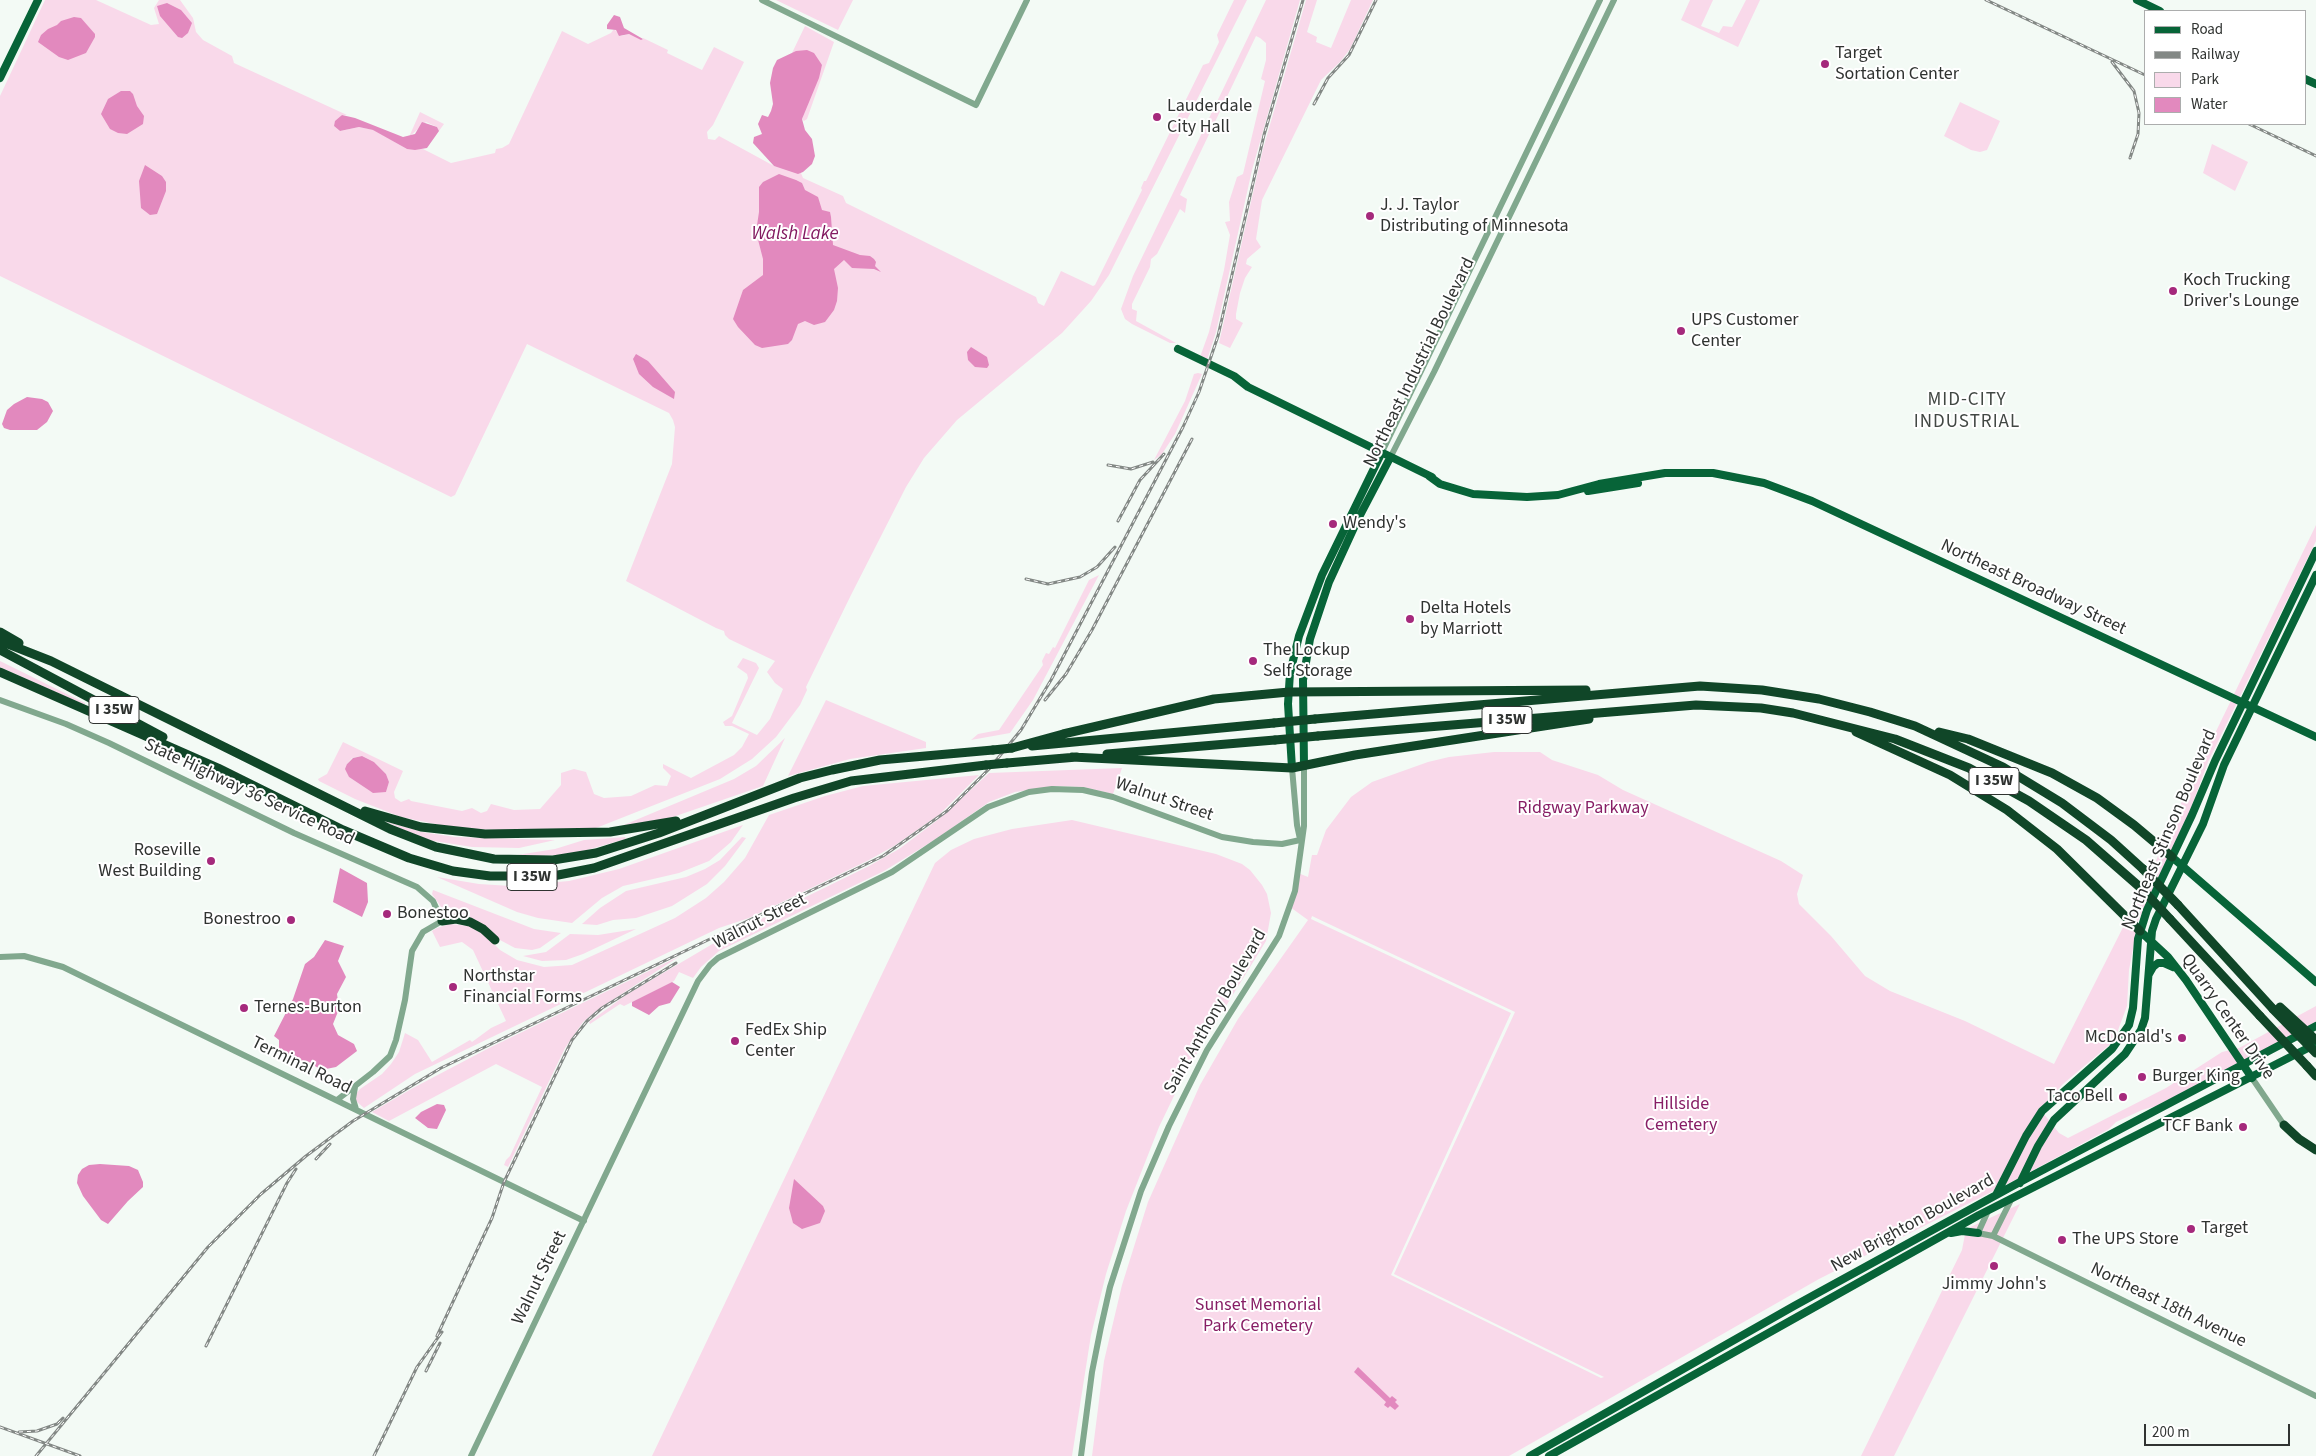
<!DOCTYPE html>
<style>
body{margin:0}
#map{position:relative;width:2316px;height:1456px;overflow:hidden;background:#f3faf5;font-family:"Source Sans 3",sans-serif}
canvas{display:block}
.legend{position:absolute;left:2144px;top:10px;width:162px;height:115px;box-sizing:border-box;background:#fff;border:1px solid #acadad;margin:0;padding:6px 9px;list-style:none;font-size:15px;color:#303331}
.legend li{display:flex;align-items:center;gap:10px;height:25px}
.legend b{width:25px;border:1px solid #acadad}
.scale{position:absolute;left:2144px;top:1424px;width:146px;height:22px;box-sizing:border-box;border:2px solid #303331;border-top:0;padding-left:6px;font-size:15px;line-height:18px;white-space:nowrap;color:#303331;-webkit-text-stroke:4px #fff;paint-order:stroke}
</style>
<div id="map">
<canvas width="2316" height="1456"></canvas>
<ul class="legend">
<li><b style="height:6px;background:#076438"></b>Road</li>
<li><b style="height:6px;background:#838885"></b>Railway</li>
<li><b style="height:14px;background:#f9d9ea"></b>Park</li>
<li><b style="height:14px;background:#e289be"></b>Water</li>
</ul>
<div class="scale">200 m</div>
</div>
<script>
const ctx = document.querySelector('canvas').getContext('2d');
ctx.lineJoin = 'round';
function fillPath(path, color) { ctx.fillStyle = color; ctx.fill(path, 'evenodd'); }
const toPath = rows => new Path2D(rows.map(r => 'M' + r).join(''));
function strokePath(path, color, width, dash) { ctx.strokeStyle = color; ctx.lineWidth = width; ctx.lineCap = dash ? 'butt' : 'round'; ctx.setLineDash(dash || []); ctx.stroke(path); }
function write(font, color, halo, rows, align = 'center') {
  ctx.font = font + ' "Source Sans 3",sans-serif'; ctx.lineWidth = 4; ctx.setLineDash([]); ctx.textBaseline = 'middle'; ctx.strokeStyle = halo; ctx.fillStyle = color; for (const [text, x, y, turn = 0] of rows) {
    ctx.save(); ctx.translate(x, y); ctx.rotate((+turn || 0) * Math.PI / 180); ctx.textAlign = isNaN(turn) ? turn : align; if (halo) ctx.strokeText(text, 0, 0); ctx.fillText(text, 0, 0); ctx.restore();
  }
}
fillPath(toPath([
 [45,0,96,0,151,25,159,24,154,8,159,0,180,0,193,18,196,32,203,40,232,56,234,63,347,115,342,115,334,126,340,131,359,127,374,130,407,149,423,149,451,163,495,153,496,149,502,148,509,144,562,31,588,44,611,33,614,29,621,36,629,34,643,39,643,38,668,50,667,53,702,70,714,47,744,62,713,125,707,132,708,139,715,140,719,136,774,166,801,173,803,178,843,196,846,203,1036,297,1038,303,1044,306,1061,271,1093,286,1095,285,1142,190,1141,188,1144,181,1146,181,1203,65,1209,63,1219,42,1217,35,1234,0,1247,0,1109,275,1091,301,1062,333,957,420,924,458,906,487,851,595,806,687,807,690,800,705,776,737,752,759,720,779,591,830,499,830,455,828,401,817,355,799,319,781,318,779,327,774,343,742,403,771,394,792,395,798,401,802,409,799,411,801,462,811,472,808,481,813,487,811,491,804,514,810,540,809,561,785,561,773,574,769,586,772,594,794,604,798,631,796,655,785,667,786,671,776,663,768,663,764,691,778,734,755,742,747,749,734,732,726,725,726,723,722,732,716,748,678,747,674,737,667,743,658,756,663,759,668,732,723,757,735,770,719,783,689,775,683,767,672,775,661,729,639,725,635,724,631,716,628,626,581,672,464,675,427,673,420,669,413,527,344,455,495,451,497,0,276,0,96],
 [362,756,374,762,386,774,389,782,386,792,370,791,349,777,347,764,352,758],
 [776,0,853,0,838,30],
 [1266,0,1300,0,1252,170,1216,332,1207,360,1200,357,1209,332,1224,270,1230,235,1225,222,1230,221,1229,202,1237,177,1243,174,1265,81,1261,79,1266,60,1266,43,1260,38,1256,36,1180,195,1187,199,1185,213,1180,209,1157,254,1151,259,1150,267,1132,304,1132,309,1137,311,1136,321,1176,343,1170,343,1132,324,1125,319,1121,309,1133,276],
 [1306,0,1317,0,1307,32,1317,37,1316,42,1331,48,1351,0,1373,0,1350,49,1340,62,1321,80,1262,200,1256,239,1261,247,1247,259,1246,264,1252,267,1245,278,1240,293,1236,314,1236,319,1243,323,1230,348,1219,343,1263,149],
 [1690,0,1713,0,1701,26,1719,33,1723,26,1732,27,1746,0,1760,0,1738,47,1681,20],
 [805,26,834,42,807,119,804,121,802,119,806,104,814,89,822,65,792,53],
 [1960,102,2000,121,1987,150,1980,152,1971,150,1944,136],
 [420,112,444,124,439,131,437,127,426,122,409,137],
 [2212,144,2248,162,2235,191,2203,173],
 [1198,373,1202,374,1175,434,1162,454,1154,460,1185,401,1194,374],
 [2316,525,2316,541,2208,762,2188,816,2138,921,2129,970,2127,1006,2114,1041,2063,1084,2040,1109,2059,1133,2068,1138,2166,1088,2222,1052,2239,1048,2316,1006,2316,1023,2156,1106,2142,1110,2116,1122,2109,1129,2017,1179,1819,1279,1509,1456,1092,1456,1104,1361,1122,1285,1148,1202,1200,1085,1238,1019,1308,920,1290,907,1298,873,1308,877,1312,855,1317,855,1326,830,1351,797,1372,782,1428,762,1449,757,1494,752,1540,752,1552,760,1598,775,1623,790,1781,861,1803,875,1797,894,1799,904,1831,936,1865,976,1890,991,1965,1021,2054,1064,2155,864,2162,844,2173,828,2174,818],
 [1312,916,1515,1012,1394,1274,1604,1377,1601,1378,1391,1275,1511,1013,1311,919],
 [1099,575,1033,700,1010,733,971,740,978,734,999,730,1043,665,1042,661,1046,653,1049,654,1053,647,1055,648,1089,580],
 [0,661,85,703,85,705,0,667],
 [826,700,926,742,926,748,850,759,788,776],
 [785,738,763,786,667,819,619,827,734,779,756,766],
 [1122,768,1113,794,1083,787,1057,786,1015,792,989,802,936,839,884,871,719,951,701,967,693,978,679,972,674,981,624,1006,620,1004,590,1024,589,1022,626,995,726,936,869,866,899,849,939,819,989,773],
 [979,775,940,814,894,846,869,860,749,918,719,928,415,1074,364,1108,356,1101,356,1094,360,1089,382,1074,391,1064,399,1052,405,1033,418,1040,432,1062,470,1040,472,1042,491,1028,506,1021,473,950,462,942,440,947,432,931,437,928,450,924,470,926,482,932,500,950,517,960,544,967,572,965,675,918,706,898,724,882,745,858,769,815,825,796,863,786],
 [1072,820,1216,854,1242,864,1250,870,1262,885,1267,894,1271,913,1266,941,1186,1071,1159,1127,1126,1211,1106,1274,1091,1335,1072,1456,652,1456,935,863,951,850,974,839,1012,829],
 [384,821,422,832,455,837,555,840,519,848,472,847,428,840],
 [743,825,731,842,709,861,679,873,623,886,602,898,572,923,538,918,517,912,437,877,479,884,511,886,569,881,619,869],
 [625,837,626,839,583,851,558,855,517,857,517,855,555,849,584,840],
 [742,837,746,838,725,866,707,884,672,906,636,918,613,920,597,925,582,924,600,908,626,891,686,877,705,869,720,860],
 [433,890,534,929,561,933,540,948,532,950,515,948,500,940,485,926,446,914,432,894],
 [636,929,583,954,566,960,542,961,523,956,546,952,570,934,598,935],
 [680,956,600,1008,583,1022,565,1048,508,1167,504,1165,506,1160,510,1156,542,1087,496,1064,389,1121,372,1112,413,1088,489,1048],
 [2020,1204,1894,1456,1861,1456,1962,1250,1966,1229]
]), '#f9d9ea');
fillPath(toPath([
 [167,3,181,10,192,23,188,33,182,38,178,37,160,16,157,6],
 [614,15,620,17,624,28,643,39,641,40,629,34,619,36,616,30,607,29,607,25],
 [74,17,81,18,95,34,95,37,86,53,68,60,59,57,38,42,41,35,48,29,57,25,61,21],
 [807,50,814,53,822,65,819,78,802,119,805,130,812,139,815,156,812,164,803,172,798,174,774,166,753,143,754,137,762,134,758,124,762,115,768,117,771,111,773,104,770,83,773,68,777,60,796,51],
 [121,91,130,91,133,94,137,106,144,116,143,124,127,134,118,133,110,129,101,114,108,99],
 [342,115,355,118,403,137,415,134,422,122,437,127,439,131,427,148,415,150,407,149,373,130,359,127,340,131,334,126,335,121],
 [145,165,162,176,166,182,166,191,157,214,150,215,141,208,139,181],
 [779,174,796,180,802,183,805,190,818,197,822,210,830,212,831,217,833,245,860,255,870,256,874,259,876,262,875,266,881,272,874,269,852,268,844,260,834,269,838,288,837,301,834,310,825,322,814,325,805,321,798,324,792,340,788,344,762,348,755,345,738,327,733,319,743,290,763,275,763,259,756,232,759,212,759,187,763,182],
 [971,347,987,357,989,365,987,368,975,367,968,360,967,352],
 [636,354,648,361,655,369,675,392,674,399,653,387,639,374,633,359],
 [27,397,42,399,48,402,53,411,47,422,37,430,10,430,4,428,2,424,7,410,14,404],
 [362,756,374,762,386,774,389,782,386,792,373,793,349,777,345,769,347,764,353,758],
 [340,868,367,883,368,902,362,917,333,902],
 [325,940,344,946,338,961,346,977,337,994,339,1009,333,1024,338,1035,354,1044,357,1051,336,1067,321,1070,309,1062,300,1061,279,1053,279,1040,274,1036,293,999,305,964,314,957],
 [672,982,680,987,670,1003,659,1006,649,1015,632,1006,632,1002],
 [437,1104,444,1105,446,1110,437,1129,428,1128,415,1118,421,1112],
 [100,1164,129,1166,138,1170,143,1182,143,1187,128,1201,108,1224,101,1220,83,1196,77,1183,78,1175,82,1169,89,1165],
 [794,1179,823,1206,825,1211,820,1223,802,1229,793,1223,789,1208],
 [1358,1367,1390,1398,1392,1396,1397,1400,1395,1402,1399,1406,1395,1410,1390,1406,1388,1408,1384,1405,1386,1402,1354,1372]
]), '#e289be');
strokePath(toPath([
 [762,0,976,105,1027,0],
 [1382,452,1600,0],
 [1390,458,1434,372,1614,0],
 [0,700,66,724,109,743,294,833,417,887,433,901,442,921,423,932,412,951,405,1000,396,1040,390,1056,373,1072,337,1100],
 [1292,768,1297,825,1300,839],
 [0,957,24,956,63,967,584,1221],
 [2252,1078,2284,1125],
 [355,1087,353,1099,356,1109],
 [1988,1211,1978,1233,1993,1236,2316,1396],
 [1993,1236,2012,1198],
 [471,1456,698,981,710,965,718,958,892,872,988,807,1029,792,1052,789,1083,790,1113,797,1222,837,1253,842,1282,844,1300,840],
 [1081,1456,1092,1372,1101,1327,1110,1287,1141,1191,1169,1126,1207,1050,1279,936,1295,891,1304,826,1304,766]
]), '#81a88e', 6);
strokePath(toPath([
 [2137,0,2160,11],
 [0,78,38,0],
 [2305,79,2316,84],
 [1178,349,1234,376,1248,387,1432,477],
 [1429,476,1440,484,1473,494,1527,497,1558,495,1599,484,1665,473,1713,473,1764,483,1812,501,2316,737],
 [1588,491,1638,483],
 [1304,766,1303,680,1310,639,1329,582,1357,521,1390,458],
 [1292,768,1288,704,1290,673,1299,636,1322,575,1382,452],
 [2172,857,2316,982],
 [2140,931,2168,957,2186,980,2252,1078],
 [2149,974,2153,967,2158,963,2164,963,2173,967],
 [2020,1183,2038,1146,2054,1120,2125,1054,2141,1030,2145,1018,2152,931,2156,919,2203,824,2224,765,2316,575],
 [1996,1195,2026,1136,2042,1111,2112,1049,2129,1025,2133,1008,2138,939,2147,910,2192,815,2215,761,2316,551],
 [1951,1233,1962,1231,1978,1233],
 [1530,1456,1794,1306,2020,1182,2316,1026],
 [1549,1456,1979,1215,2314,1045]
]), '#076438', 8);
strokePath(toPath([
 [0,632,19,643],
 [0,641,51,661,390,829,436,847,494,859,553,860,596,853,659,833,800,778,832,770,880,760,993,750],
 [0,650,163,737],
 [0,672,218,768,343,830,409,858,453,871,490,876,553,876,594,868,794,798,851,781,986,765],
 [1315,719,1700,686,1762,690,1819,699,1870,712,1915,726,2003,767,2062,803,2111,840,2143,869],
 [1856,732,1950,775,2007,810,2057,849,2140,931],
 [1939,732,1968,739,2052,773,2097,798,2134,825,2172,857],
 [1318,736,1696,705,1761,708,1793,713,1895,739,1969,768,2029,801,2086,840,2142,889],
 [1032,746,1274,723],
 [1012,748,1063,734,1214,699,1289,692,1586,690],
 [1107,754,1275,740],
 [1072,757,1292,768,1355,755,1589,719],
 [1007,763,1077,757],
 [365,811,421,827,485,834,610,832,676,821],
 [2178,905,2273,1009],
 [2170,919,2260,1016],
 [442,921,456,919,470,922,483,929,495,940],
 [2307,1066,2316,1076],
 [2284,1125,2299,1139,2316,1150]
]), '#104628', 9);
const rail = toPath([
 [1986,0,2145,75],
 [2112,62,2134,91,2139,113,2138,134,2130,158],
 [1314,104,1328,78,1349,55,1376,0],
 [2249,124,2316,156],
 [1108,465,1131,469,1153,462],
 [1118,521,1140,480,1164,454],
 [1026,579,1048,584,1080,577,1097,567,1115,547],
 [1045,700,1066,674,1092,630,1192,439],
 [316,1159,330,1144],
 [437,1336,492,1218,504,1182,572,1040,587,1021,602,1008,676,963],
 [206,1346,287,1183,296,1169],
 [426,1371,440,1343],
 [0,1427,80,1456],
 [19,1432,37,1431,57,1424,63,1418],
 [36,1456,208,1247,261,1194,306,1156,353,1121,441,1068,883,856,947,811,989,769,1021,730,1051,680,1183,427,1199,392,1218,336,1264,135,1303,0],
 [374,1456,417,1367,442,1332]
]);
strokePath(rail, '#838885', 3);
strokePath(rail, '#fff', 1, [4]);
strokePath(toPath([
 [1274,723,1315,719],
 [1275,740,1318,736],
 [993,750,1012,748],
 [986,765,1007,763],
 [2143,869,2178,905],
 [2142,889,2170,919],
 [2280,1007,2316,1040],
 [2273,1009,2316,1053],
 [2260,1016,2307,1066]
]), '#104628', 9);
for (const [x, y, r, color] of [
 [1825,64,5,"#a5297c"],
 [1157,117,5,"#a5297c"],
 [1370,216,5,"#a5297c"],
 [2173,291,5,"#a5297c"],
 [1681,331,5,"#a5297c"],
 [1333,524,5,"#a5297c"],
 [1410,619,5,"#a5297c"],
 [1253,661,5,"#a5297c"],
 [211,861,5,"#a5297c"],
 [387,914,5,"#a5297c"],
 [291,920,5,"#a5297c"],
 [453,987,5,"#a5297c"],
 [244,1008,5,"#a5297c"],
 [2182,1038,5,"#a5297c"],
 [735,1041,5,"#a5297c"],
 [2142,1077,5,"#a5297c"],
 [2123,1097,5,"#a5297c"],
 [2243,1127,5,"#a5297c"],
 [2191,1229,5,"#a5297c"],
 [2062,1240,5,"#a5297c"],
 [1994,1266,5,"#a5297c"]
]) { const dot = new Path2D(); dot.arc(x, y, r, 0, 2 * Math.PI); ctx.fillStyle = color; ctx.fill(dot); strokePath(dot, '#fff', 2); }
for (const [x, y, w] of [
 [114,710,50],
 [1507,720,50],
 [1994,781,50],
 [532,877,50]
]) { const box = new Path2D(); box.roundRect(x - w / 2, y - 13.5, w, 27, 4); ctx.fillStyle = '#fff'; ctx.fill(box); strokePath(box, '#303331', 1); }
write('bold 16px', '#303331', null, [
 ["I 35W",114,710],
 ["I 35W",1507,720],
 ["I 35W",1994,781],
 ["I 35W",532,877]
]);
write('18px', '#303331', '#fff', [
 ["Target",1835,54],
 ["Sortation Center",1835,75],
 ["Lauderdale",1167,107],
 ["City Hall",1167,128],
 ["J. J. Taylor",1380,206],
 ["Distributing of Minnesota",1380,227],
 ["Koch Trucking",2183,281],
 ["Driver's Lounge",2183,302],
 ["UPS Customer",1691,321],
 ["Center",1691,342],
 ["Wendy's",1343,524],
 ["Delta Hotels",1420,609],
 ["by Marriott",1420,630],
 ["The Lockup",1263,651],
 ["Self Storage",1263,672],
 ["Roseville",201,851,"right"],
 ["West Building",201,872,"right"],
 ["Bonestoo",397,914],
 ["Bonestroo",281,920,"right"],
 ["Northstar",463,977],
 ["Financial Forms",463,998],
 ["Ternes-Burton",254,1008],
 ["FedEx Ship",745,1031],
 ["Center",745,1052],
 ["McDonald's",2172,1038,"right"],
 ["Burger King",2152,1077],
 ["Taco Bell",2113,1097,"right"],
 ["TCF Bank",2233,1127,"right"],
 ["Target",2201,1229],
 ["The UPS Store",2072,1240],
 ["Jimmy John's",1994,1285,"center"]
], 'left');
write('18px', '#303331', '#fff', [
 ["Northeast Industrial Boulevard",1420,363,-64],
 ["Northeast Broadway Street",2033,588,25],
 ["State Highway 36 Service Road",249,793,25],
 ["Walnut Street",1164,800,19],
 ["Northeast Stinson Boulevard",2170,830,-67],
 ["Walnut Street",760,922,-27],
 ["Saint Anthony Boulevard",1216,1012,-60],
 ["Quarry Center Drive",2227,1017,55],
 ["Terminal Road",301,1066,26],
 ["New Brighton Boulevard",1913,1224,-29],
 ["Walnut Street",540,1278,-64],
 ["Northeast 18th Avenue",2168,1306,26]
]);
write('18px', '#871e65', '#fff', [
 ["Ridgway Parkway",1583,809],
 ["Hillside",1681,1105],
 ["Cemetery",1681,1126],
 ["Sunset Memorial",1258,1306],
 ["Park Cemetery",1258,1327]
]);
write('italic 19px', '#831a61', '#fff', [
 ["Walsh Lake",795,235]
]);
ctx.letterSpacing = '1px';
write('19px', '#424844', '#fff', [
 ["MID-CITY",1967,401],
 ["INDUSTRIAL",1967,423]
]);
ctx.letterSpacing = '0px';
</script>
